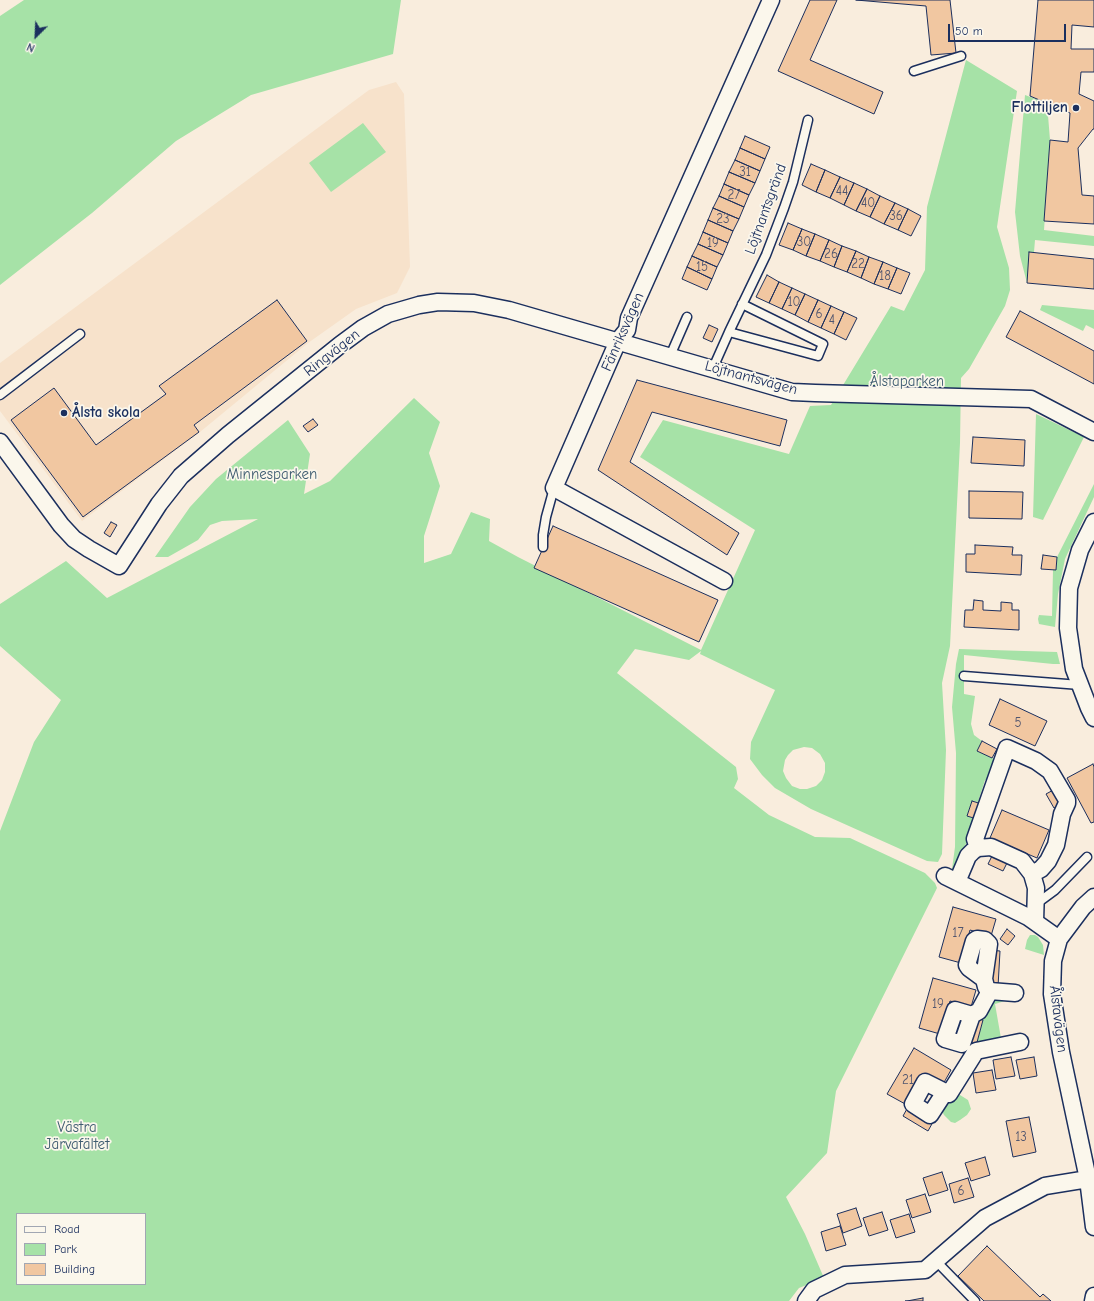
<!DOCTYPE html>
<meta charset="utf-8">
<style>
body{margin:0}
#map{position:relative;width:1094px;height:1301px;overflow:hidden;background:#f9eddd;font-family:"Comic Neue",sans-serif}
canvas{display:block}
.legend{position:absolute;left:16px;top:1213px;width:130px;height:72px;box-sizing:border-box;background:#fbf7ec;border:1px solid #a1a7b3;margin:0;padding:5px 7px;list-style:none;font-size:12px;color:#1b2f5e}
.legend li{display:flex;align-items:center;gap:8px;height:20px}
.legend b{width:20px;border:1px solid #a1a7b3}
.north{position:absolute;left:16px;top:16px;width:40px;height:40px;-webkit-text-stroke:3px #fbf7ec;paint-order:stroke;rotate:204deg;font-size:11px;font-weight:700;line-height:16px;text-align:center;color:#1b2f5e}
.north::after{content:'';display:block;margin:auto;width:14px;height:18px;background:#1b2f5e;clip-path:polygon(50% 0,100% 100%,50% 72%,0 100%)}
.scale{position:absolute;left:948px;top:24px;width:118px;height:18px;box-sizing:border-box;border:2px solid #1b2f5e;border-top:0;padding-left:5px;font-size:12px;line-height:14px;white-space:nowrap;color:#1b2f5e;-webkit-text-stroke:3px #fbf7ec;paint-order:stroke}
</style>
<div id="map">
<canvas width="1094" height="1301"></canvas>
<ul class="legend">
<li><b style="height:5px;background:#fbf7ec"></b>Road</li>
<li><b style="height:11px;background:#a6e2a7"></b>Park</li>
<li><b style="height:11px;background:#f1c7a1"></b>Building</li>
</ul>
<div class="north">N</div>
<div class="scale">50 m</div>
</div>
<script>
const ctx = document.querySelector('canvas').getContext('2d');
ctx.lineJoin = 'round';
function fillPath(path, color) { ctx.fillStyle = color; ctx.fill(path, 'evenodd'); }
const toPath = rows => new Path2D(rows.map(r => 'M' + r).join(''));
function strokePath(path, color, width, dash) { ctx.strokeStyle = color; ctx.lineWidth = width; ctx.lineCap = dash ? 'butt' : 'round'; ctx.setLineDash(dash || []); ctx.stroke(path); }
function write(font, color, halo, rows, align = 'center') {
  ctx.font = font + ' "Comic Neue",sans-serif'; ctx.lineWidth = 3.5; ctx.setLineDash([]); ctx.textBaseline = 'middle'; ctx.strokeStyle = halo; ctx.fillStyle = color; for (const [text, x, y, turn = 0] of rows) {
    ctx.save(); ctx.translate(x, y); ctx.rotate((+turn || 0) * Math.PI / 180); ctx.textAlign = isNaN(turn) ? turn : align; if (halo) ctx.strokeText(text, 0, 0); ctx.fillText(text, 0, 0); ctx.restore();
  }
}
fillPath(toPath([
 [396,82,404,94,410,267,397,293,356,309,308,343,200,432,82,521,0,411,0,363,369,90]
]), '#f7e2cb');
fillPath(toPath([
 [24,0,401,0,393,54,251,95,176,141,92,213,0,285,0,16],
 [966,60,1017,91,997,227,1009,268,1010,290,1005,306,969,369,961,378,960,443,950,646,942,683,946,750,942,854,938,862,927,861,811,809,775,788,762,775,750,759,751,742,775,690,700,654,701,651,689,660,635,649,617,673,736,767,738,779,734,788,769,815,815,837,850,838,925,873,935,883,937,888,836,1091,827,1153,786,1197,805,1234,824,1278,799,1288,789,1301,0,1301,0,831,34,742,61,700,0,646,0,604,66,561,107,598,258,519,222,521,210,525,198,540,168,557,155,557,190,507,216,479,288,420,310,454,304,494,330,481,414,398,440,422,429,453,440,486,424,536,424,563,451,554,471,512,490,519,489,541,518,557,701,650,755,530,640,457,663,420,789,454,810,406,831,405,891,306,904,311,925,270,927,207],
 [804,747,812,748,820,754,825,763,825,772,822,780,816,786,807,789,800,789,792,786,786,778,783,771,785,760,788,755,793,750],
 [17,1214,145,1214,145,1284,17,1284],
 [1025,95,1047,103,1050,140,1044,230,1094,236,1094,246,1035,240,1034,252,1030,252,1027,283,1020,256,1015,212],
 [363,123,386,152,331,192,309,163],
 [1042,305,1094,310,1094,329,1086,325,1083,331,1040,310],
 [1036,414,1084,437,1043,520,1033,517],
 [1094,484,1094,497,1065,559,1058,594,1055,627,1039,624,1038,619,1039,615,1052,616,1053,570,1056,570,1057,557],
 [959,649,1057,652,1060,664,1053,664,964,655,964,694,975,696,971,724,974,735,982,741,977,751,992,758,997,759,991,780,985,780,978,802,972,801,967,816,978,820,972,838,965,845,959,870,952,869,955,847,956,753,952,707,956,664],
 [1030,935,1035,935,1038,937,1043,945,1044,955,1025,949,1027,940],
 [990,995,1008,1000,995,1004,1002,1044,976,1046,983,1020,977,1017],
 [960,1095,968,1100,971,1109,967,1115,960,1120,955,1123,951,1122,944,1115,942,1111,943,1107,952,1097]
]), '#a6e2a7');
const building = toPath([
 [810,0,837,0,810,60,883,92,874,114,778,71,810,0],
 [856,0,950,0,956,53,931,55,926,6,856,0],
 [1038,0,1094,0,1094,27,1072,25,1071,49,1094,49,1094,72,1081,72,1079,94,1094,101,1094,129,1093,129,1078,148,1082,195,1094,196,1094,224,1044,221,1050,140,1068,142,1070,113,1030,96,1038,0],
 [745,136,770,147,765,159,740,148,745,136],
 [740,148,765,159,760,171,735,160,740,148],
 [735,160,760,171,755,183,729,172,735,160],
 [811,164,825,170,816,192,802,185,811,164],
 [825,170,840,177,830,198,816,192,825,170],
 [729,172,755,183,749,195,724,184,729,172],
 [840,177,854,183,844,205,830,198,840,177],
 [854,183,867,189,856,211,844,205,854,183],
 [724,184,749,195,744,207,719,196,724,184],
 [867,189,880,196,870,217,856,211,867,189],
 [719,196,744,207,739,219,713,208,719,196],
 [880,196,895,203,884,224,870,217,880,196],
 [895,203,908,209,898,230,884,224,895,203],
 [713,208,739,219,733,231,708,220,713,208],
 [908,209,921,216,911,236,898,230,908,209],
 [708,220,733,231,728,243,703,232,708,220],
 [788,223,802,229,793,250,779,245,788,223],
 [802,229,815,234,806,256,793,250,802,229],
 [703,232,728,243,723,255,698,244,703,232],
 [815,234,829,240,820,261,806,256,815,234],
 [829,240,842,246,834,267,820,261,829,240],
 [698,244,723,255,717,267,692,256,698,244],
 [842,246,856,251,847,272,834,267,842,246],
 [856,251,869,257,861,278,847,272,856,251],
 [1029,252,1094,259,1094,289,1027,283,1029,252],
 [692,256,717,267,712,279,687,267,692,256],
 [869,257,883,262,874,284,861,278,869,257],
 [883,262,897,268,888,289,874,284,883,262],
 [687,267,712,279,707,290,682,279,687,267],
 [897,268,910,273,901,294,888,289,897,268],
 [767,275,779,282,769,303,756,297,767,275],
 [779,282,792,288,782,309,769,303,779,282],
 [792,288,805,294,795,315,782,309,792,288],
 [805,294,818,300,808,322,795,315,805,294],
 [277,300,307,341,194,425,199,432,83,517,11,420,54,388,96,445,166,394,159,386,277,300],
 [818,300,831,306,821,328,808,322,818,300],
 [831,306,844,312,834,334,821,328,831,306],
 [1020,311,1094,351,1094,384,1006,337,1020,311],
 [844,312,857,318,846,340,834,334,844,312],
 [709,325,718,329,712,342,703,338,709,325],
 [637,380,787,420,780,446,652,412,630,462,739,533,727,555,598,470,637,380],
 [313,419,318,425,308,432,303,426,313,419],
 [973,437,1025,440,1024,466,971,463,973,437],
 [969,491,1023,492,1022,519,969,518,969,491],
 [111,522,117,525,110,537,104,533,111,522],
 [553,526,718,600,699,642,534,568,553,526],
 [975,545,1013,547,1012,555,1022,555,1021,575,966,572,966,554,975,554,975,545],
 [1043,555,1057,557,1056,570,1041,569,1043,555],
 [974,600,983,601,983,610,1001,611,1001,602,1012,603,1012,610,1019,610,1019,630,964,627,965,610,973,610,974,600],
 [1000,699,1047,721,1035,746,989,725,1000,699],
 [982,741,997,749,992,758,977,751,982,741],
 [1093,764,1094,767,1094,822,1091,823,1067,778,1093,764],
 [1057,788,1065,803,1054,808,1046,794,1057,788],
 [972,801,985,805,980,820,967,816,972,801],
 [1002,810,1049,830,1037,858,990,838,1002,810],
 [993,854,1008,861,1003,871,988,864,993,854],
 [953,907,996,919,991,936,970,930,961,963,939,957,953,907],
 [1007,929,1015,936,1008,945,1000,939,1007,929],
 [990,950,1000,951,998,987,988,986,990,950],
 [933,978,976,990,971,1007,950,1001,940,1034,919,1028,933,978],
 [973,1016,983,1020,976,1046,965,1043,973,1016],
 [914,1048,951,1070,942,1086,924,1075,907,1105,887,1094,914,1048],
 [1011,1057,1015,1076,996,1079,993,1060,1011,1057],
 [1034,1057,1037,1076,1020,1079,1016,1060,1034,1057],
 [992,1070,996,1090,976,1093,973,1073,992,1070],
 [908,1107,933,1122,928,1131,903,1116,908,1107],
 [1029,1117,1036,1152,1013,1157,1006,1121,1029,1117],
 [985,1157,990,1175,971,1181,965,1163,985,1157],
 [942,1172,948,1190,929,1196,923,1178,942,1172],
 [968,1178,974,1197,954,1203,949,1184,968,1178],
 [925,1194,931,1212,912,1218,906,1200,925,1194],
 [856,1208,862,1226,843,1233,837,1214,856,1208],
 [882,1212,888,1230,869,1236,863,1218,882,1212],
 [909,1214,915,1232,896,1238,890,1220,909,1214],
 [840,1226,846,1245,826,1251,821,1232,840,1226],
 [987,1246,1040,1297,1043,1294,1051,1301,984,1301,958,1276,987,1246],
 [923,1298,923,1301,905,1301,907,1301,923,1298]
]);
fillPath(building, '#f1c7a1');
strokePath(building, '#1b2f5e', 1);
const lane = toPath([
 [914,71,961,56],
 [729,332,818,356,823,344,742,304],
 [670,356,687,317],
 [713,368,729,332,766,255,784,208,793,182,808,120],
 [0,395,80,334],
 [543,547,543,535,546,517,554,488],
 [964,676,1080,685],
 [1036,904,1055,890,1087,857],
 [935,1260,975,1301]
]);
const street = toPath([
 [0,442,61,525,74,539,89,549,119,566,159,504,181,476,228,435,340,345,363,328,388,314,419,305,438,302,474,303,509,310,792,392,815,393,1031,399,1094,432],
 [1094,522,1080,550,1069,588,1068,628,1074,669,1089,708,1094,718],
 [724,581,554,488,618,341,627,330,629,318,771,0],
 [978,848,975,839,1007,748,1036,761,1050,771,1067,800,1067,803,1062,814,1056,845,1048,861,1041,869,1032,874],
 [945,876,1028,917,1059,939],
 [957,882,968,856,973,851,978,848,991,847,1022,861,1032,874,1036,888,1035,922],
 [1094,897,1083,907,1059,939,1053,961,1052,994,1061,1052,1088,1179,1094,1227],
 [984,979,969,968,967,965,974,941,977,939,985,940,989,944,984,979,986,987,990,991],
 [972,1015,955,1010,945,1039,962,1044,972,1015,979,1011,990,991,1015,993],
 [945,1092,925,1082,913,1104,930,1115,945,1092,949,1094,976,1051,1020,1042],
 [806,1301,814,1290,845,1275,925,1270,985,1218,1045,1186,1088,1179,1094,1180],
 [1093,1301,1094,1296]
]);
strokePath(lane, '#1b2f5e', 11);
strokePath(street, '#1b2f5e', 19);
strokePath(lane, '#fbf7ec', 8);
strokePath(street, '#fbf7ec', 16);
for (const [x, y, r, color] of [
 [1076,108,4,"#1b2f5e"],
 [64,413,4,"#1b2f5e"]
]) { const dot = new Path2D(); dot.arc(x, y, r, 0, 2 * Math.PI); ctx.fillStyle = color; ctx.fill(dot); strokePath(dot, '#fbf7ec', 1.5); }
write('13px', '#50556f', null, [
 ["31",745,172],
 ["44",842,191],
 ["27",734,195],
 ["40",868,203],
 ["36",896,216],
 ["23",723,219],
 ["30",804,242],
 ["19",713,243],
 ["26",831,254],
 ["22",858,264],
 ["15",702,267],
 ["18",885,276],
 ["10",794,302],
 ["6",819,314],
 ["4",832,320],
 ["5",1018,723],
 ["17",958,933],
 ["19",938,1004],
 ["21",908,1080],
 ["13",1021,1137],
 ["6",961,1191]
]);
write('bold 15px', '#1b2f5e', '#fbf7ec', [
 ["Flottiljen",1068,108],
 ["Ålsta skola",72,413,"left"]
], 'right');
write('15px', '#1b2f5e', '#fbf7ec', [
 ["Löjtnantsgränd",766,209,-70],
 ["Fänriksvägen",623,332,-66],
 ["Ringvägen",332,353,-38],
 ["Löjtnantsvägen",751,378,15],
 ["Ålstavägen",1058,1019,83]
]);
write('15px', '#3e5c70', '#fbf7ec', [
 ["Ålstaparken",907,382],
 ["Minnesparken",272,475],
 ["Västra",77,1128],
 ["Järvafältet",77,1145]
]);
</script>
